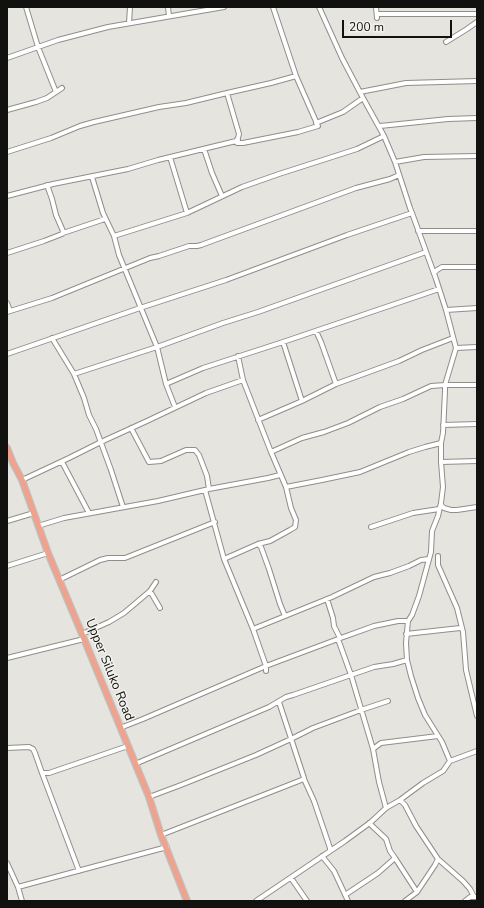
<!DOCTYPE html>
<style>
body{margin:0}
#map{position:relative;width:484px;height:908px;overflow:hidden;background:#e5e4df;font-family:"Nunito Sans",sans-serif}
canvas{display:block}
.frame{position:absolute;inset:0;border:8px solid #11110f;pointer-events:none}
.scale{position:absolute;left:342px;top:20px;width:110px;height:18px;box-sizing:border-box;border:2px solid #11110f;border-top:0;padding-left:5px;font-size:12px;line-height:14px;white-space:nowrap;color:#11110f;-webkit-text-stroke:3px #f2f1ec;paint-order:stroke}
</style>
<div id="map">
<canvas width="484" height="908"></canvas>
<div class="frame"></div>
<div class="scale">200 m</div>
</div>
<script>
const ctx = document.querySelector('canvas').getContext('2d');
ctx.lineJoin = 'round';
const toPath = rows => new Path2D(rows.map(r => 'M' + r).join(''));
function strokePath(path, color, width, dash) { ctx.strokeStyle = color; ctx.lineWidth = width; ctx.lineCap = dash ? 'butt' : 'round'; ctx.setLineDash(dash || []); ctx.stroke(path); }
function write(font, color, halo, rows, align = 'center') {
  ctx.font = font + ' "Nunito Sans",sans-serif'; ctx.lineWidth = 3; ctx.setLineDash([]); ctx.textBaseline = 'middle'; ctx.strokeStyle = halo; ctx.fillStyle = color; for (const [text, x, y, turn = 0] of rows) {
    ctx.save(); ctx.translate(x, y); ctx.rotate((+turn || 0) * Math.PI / 180); ctx.textAlign = isNaN(turn) ? turn : align; if (halo) ctx.strokeText(text, 0, 0); ctx.fillText(text, 0, 0); ctx.restore();
  }
}
const minor = toPath([
 [26,7,38,47,56,92],
 [168,7,169,16],
 [376,7,377,18],
 [379,14,477,14],
 [129,23,130,7],
 [446,42,467,29,477,22],
 [7,58,58,40,108,27,224,7],
 [360,92,406,83,477,81],
 [7,110,36,102,47,98,62,88],
 [316,123,343,112,363,98],
 [380,126,448,119,477,118],
 [238,140,237,143,243,143,298,132,318,126,296,76,273,7],
 [204,149,212,173,222,196],
 [7,152,51,138,80,126,94,122,159,107,186,103,227,93,271,83,296,76],
 [170,157,187,213],
 [395,162,424,157,477,156],
 [92,177,103,213,114,236,119,255,157,347,166,384,175,407],
 [7,196,53,184,128,169,158,160,236,141,238,138,239,134,227,93],
 [418,231,477,231],
 [63,233,105,219],
 [114,236,187,213,242,187,279,174,357,149,384,136],
 [7,253,44,241,62,234,63,231,56,215,52,199,47,185],
 [434,273,437,270,442,267,477,267],
 [7,303,10,311],
 [446,310,477,308],
 [7,312,52,298,150,258,159,256,189,246,197,246,201,245,356,188,390,179,399,175],
 [316,331,321,342,336,384],
 [52,338,74,374,157,347,223,323,258,312,426,252],
 [283,342,302,401],
 [456,348,477,347],
 [7,354,140,308,226,280,347,235,412,213,410,208,395,162,384,136,363,98,342,58,319,7],
 [74,374,84,398,89,415,96,429,111,470,123,507],
 [166,384,203,368,283,342,439,289],
 [258,420,302,401,336,384,399,361,422,350,453,338],
 [443,425,477,424],
 [131,428,149,462,161,461,186,450,195,450,199,455,207,476,209,489],
 [271,452,302,438,324,432,348,423,380,407,403,399,431,386,445,385,477,385],
 [62,462,89,513],
 [441,462,477,461],
 [22,480,69,458,101,442,147,421,206,393,243,380],
 [286,487,322,480,360,472,409,452,425,447,441,443],
 [205,490,224,559,253,629,266,666,266,671],
 [441,505,444,508,451,510,457,510,477,507],
 [7,521,34,513],
 [38,526,64,518,158,501,209,489,268,478,280,475],
 [371,527,413,513,439,509],
 [258,544,261,547,269,569,280,604,285,616],
 [438,556,438,565,457,608,463,632,466,670,477,716],
 [224,559,258,544,270,541,290,530,295,527,296,520,291,508,286,487,271,452,243,380,238,356],
 [7,566,48,553],
 [59,580,100,560,108,558,125,558,215,522],
 [150,591,160,608],
 [327,599,333,618,334,626,340,638],
 [408,621,412,615,419,596,431,552,432,531,438,516,441,503,443,487,441,462,441,443,443,433,445,391,445,385,456,348,446,310,436,279,412,213],
 [253,629,332,597,374,577,390,573,409,566,421,560,429,559],
 [82,634,109,622,124,613,150,591,156,582],
 [406,634,460,628],
 [338,639,351,675,373,749,379,782,386,808],
 [7,658,84,639],
 [120,728,143,719,266,666,338,639,374,626,398,621,408,621,406,643,407,660,411,676,418,698,425,715,442,742,450,761],
 [7,748,29,747,33,749,35,753,42,773,49,773,128,746],
 [373,749,381,743,438,736],
 [135,764,269,707,286,697,293,695,374,667,393,664,407,660],
 [42,773,79,871],
 [304,779,314,801,330,848,330,851],
 [149,797,181,785,256,755,291,739,313,728,361,710,388,701],
 [400,800,405,805,416,826,438,859,463,881,470,889,474,897],
 [369,823,386,839,390,851,395,858,417,892],
 [161,835,304,779,304,778,279,702],
 [322,856,334,871,348,901],
 [7,863,18,887,22,901],
 [291,878,307,901],
 [18,887,167,847],
 [345,895,378,873,395,858],
 [256,901,345,841,371,822,386,808,400,800,423,783,443,771,450,761,477,751],
 [405,901,417,892,435,865,438,859],
 [465,901,470,897,477,897]
]);
const major = toPath([
 [7,448,13,463,22,480,48,553,82,634,149,797,161,835,187,901]
]);
strokePath(minor, '#8f8e89', 6);
strokePath(major, '#c1c1c1', 8);
strokePath(minor, '#fff', 4);
strokePath(major, '#eda38e', 5.5);
write('13px', '#11110f', '#f2f1ec', [
 ["Upper Siluko Road",109,670,68]
]);
</script>
